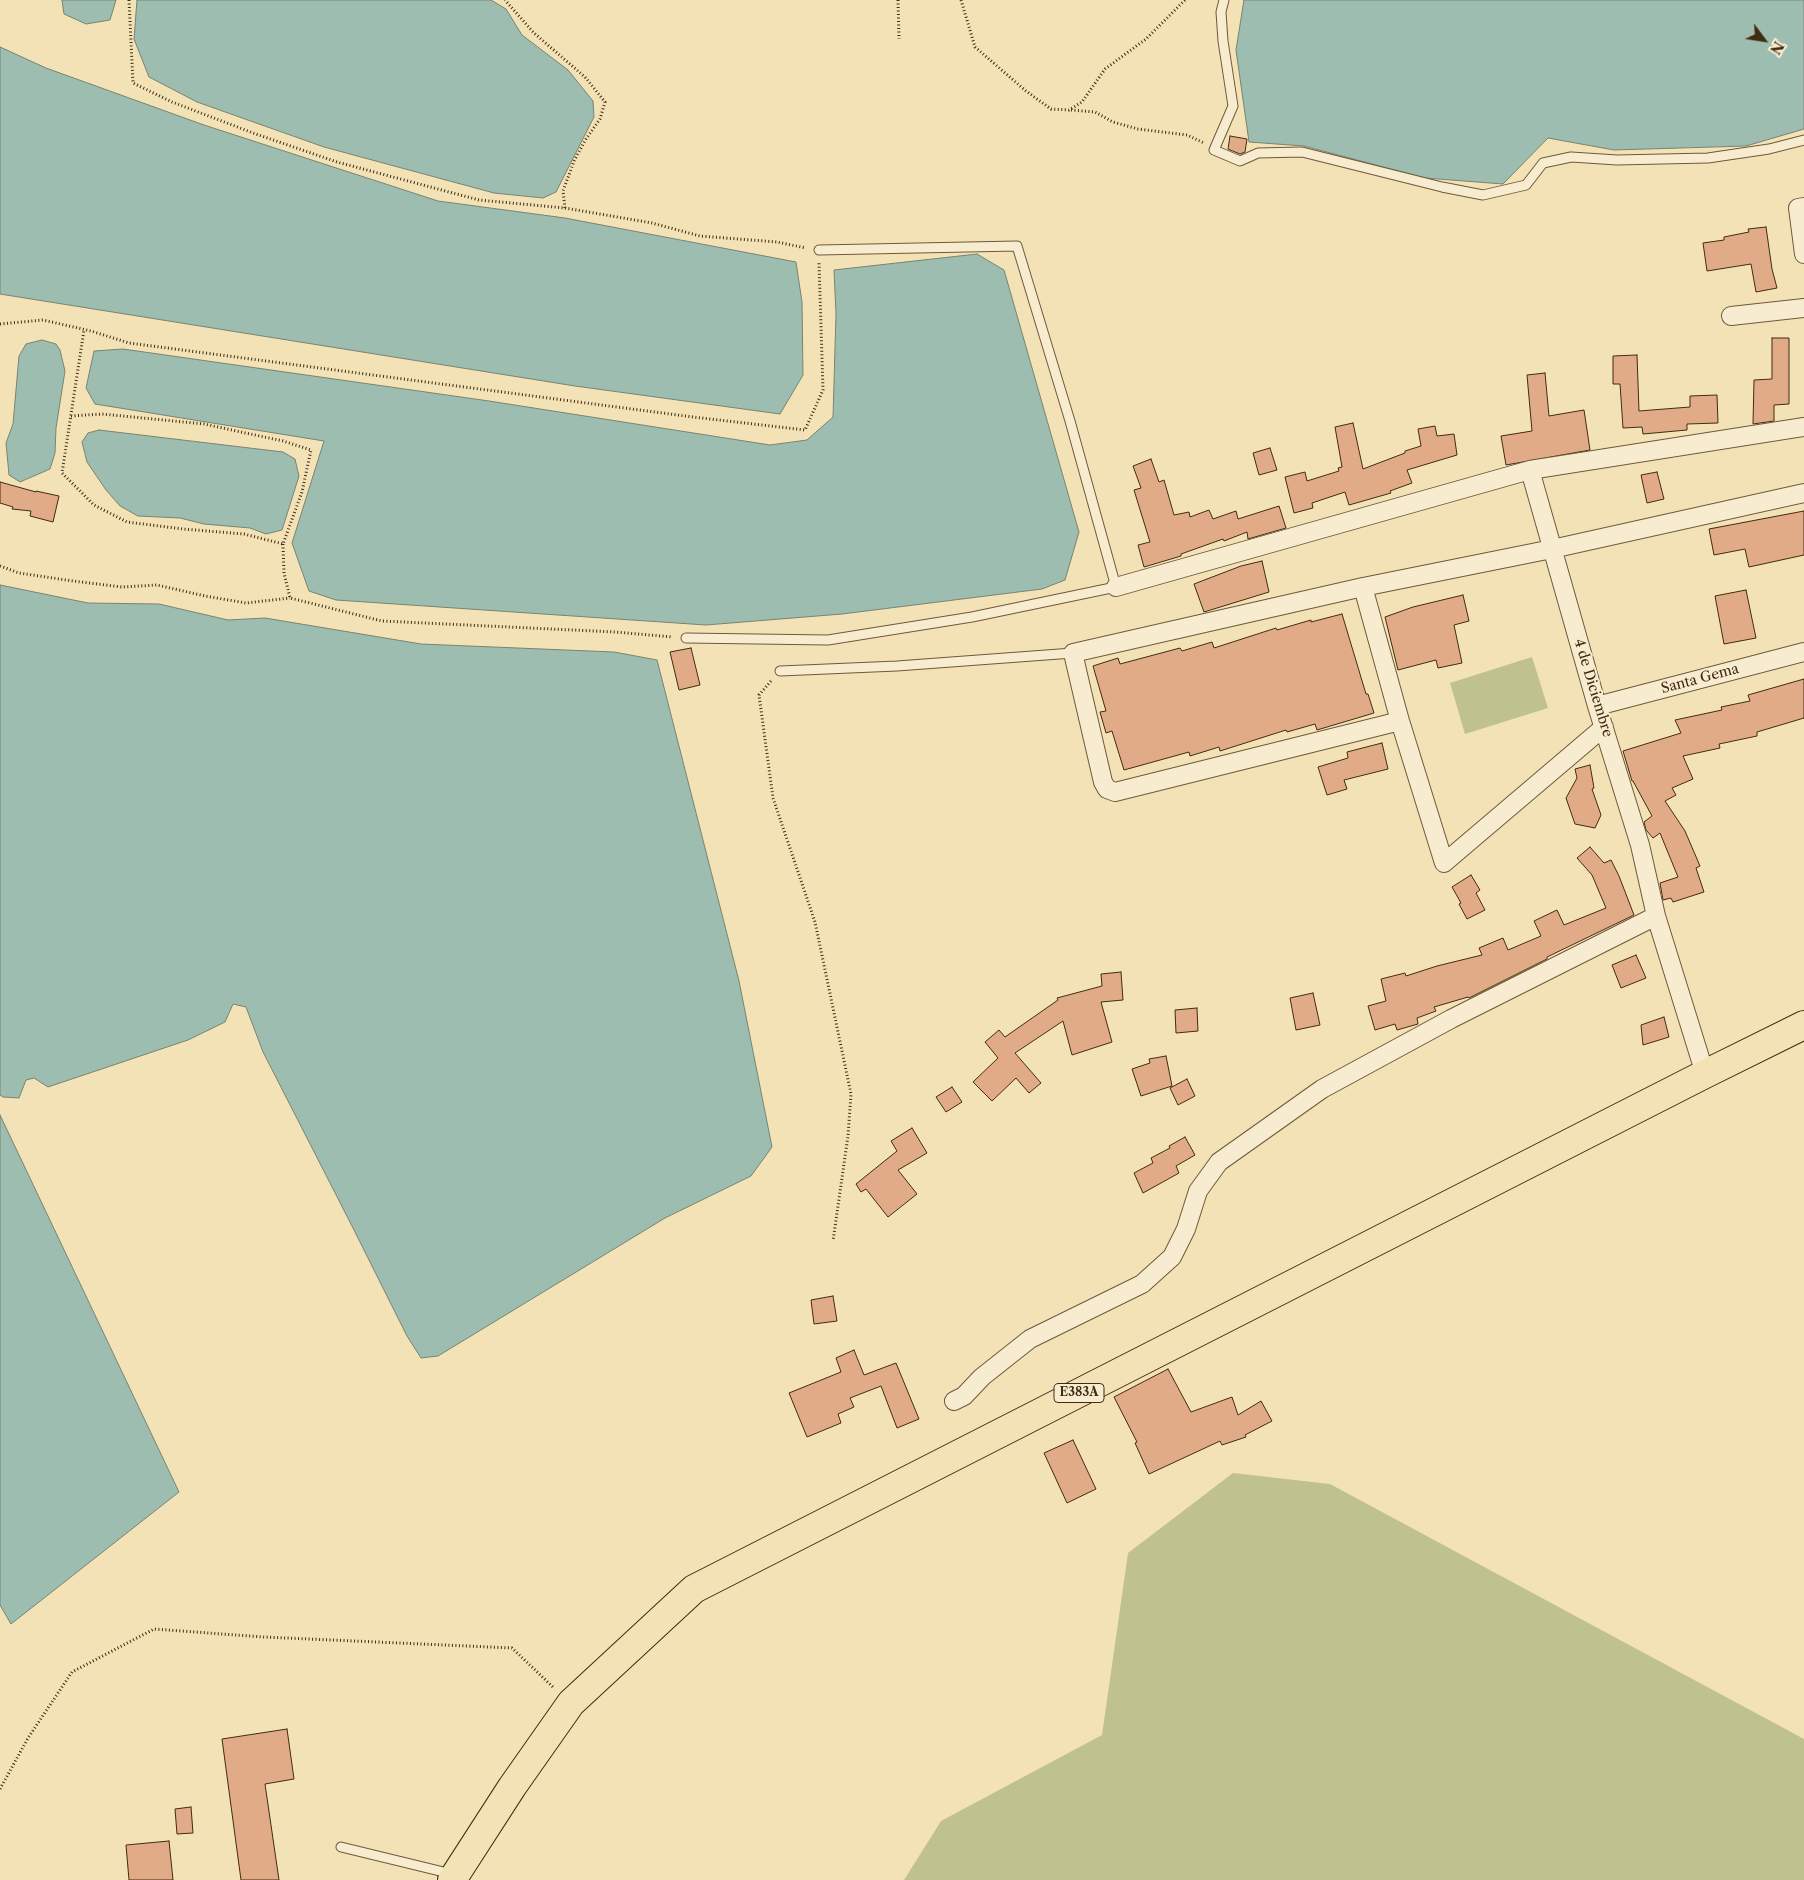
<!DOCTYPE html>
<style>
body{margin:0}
#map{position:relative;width:1804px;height:1880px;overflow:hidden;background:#f4e2b7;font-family:"Libre Caslon Text",serif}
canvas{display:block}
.north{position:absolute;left:1739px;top:15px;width:50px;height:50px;-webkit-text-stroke:4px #f8ecd0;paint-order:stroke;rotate:121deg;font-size:14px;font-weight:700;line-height:20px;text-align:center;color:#412b11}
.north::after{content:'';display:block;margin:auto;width:18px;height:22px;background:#412b11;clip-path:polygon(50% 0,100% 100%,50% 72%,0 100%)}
</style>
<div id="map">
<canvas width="1804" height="1880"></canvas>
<div class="north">N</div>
</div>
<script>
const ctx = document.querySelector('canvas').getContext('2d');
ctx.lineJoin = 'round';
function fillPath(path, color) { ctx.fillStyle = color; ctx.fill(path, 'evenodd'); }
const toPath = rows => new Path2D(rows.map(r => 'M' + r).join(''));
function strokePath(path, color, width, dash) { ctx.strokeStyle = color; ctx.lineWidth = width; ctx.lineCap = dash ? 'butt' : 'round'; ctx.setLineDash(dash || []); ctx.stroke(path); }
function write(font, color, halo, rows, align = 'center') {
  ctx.font = font + ' "Libre Caslon Text",serif'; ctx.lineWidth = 4; ctx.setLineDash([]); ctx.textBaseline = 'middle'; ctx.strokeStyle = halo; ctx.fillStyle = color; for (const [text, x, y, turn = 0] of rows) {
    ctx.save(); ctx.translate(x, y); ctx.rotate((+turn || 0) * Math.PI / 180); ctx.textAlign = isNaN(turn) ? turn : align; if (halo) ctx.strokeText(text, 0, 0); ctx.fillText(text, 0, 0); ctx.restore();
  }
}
fillPath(toPath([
 [1532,657,1548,708,1465,734,1450,683],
 [1233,1473,1330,1484,1804,1739,1804,1880,904,1880,941,1821,1102,1735,1128,1553]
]), '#bfc28c');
const water = toPath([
 [62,0,116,0,110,20,86,24,64,14,62,0],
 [137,0,491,0,506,9,522,35,568,70,593,101,594,117,556,192,543,198,494,193,324,147,197,102,149,77,134,39,137,0],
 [1244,0,1804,0,1804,129,1746,146,1614,150,1548,138,1503,184,1425,178,1304,146,1249,142,1236,50,1244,0],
 [0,47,46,68,204,125,438,201,565,218,796,262,802,302,803,375,780,414,575,386,0,294,0,47],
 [977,254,1004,270,1079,532,1065,580,1042,589,842,614,706,625,336,600,309,591,292,543,324,441,95,404,86,388,94,351,123,349,489,401,770,445,807,440,833,417,836,314,834,270,977,254],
 [42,340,56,344,60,350,65,371,56,428,55,453,50,469,20,482,9,475,6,443,13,424,19,356,26,344,42,340],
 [99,430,283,452,295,459,299,476,282,530,266,534,250,528,204,524,180,518,138,516,120,506,106,490,87,462,82,442,88,433,99,430],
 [0,585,88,603,159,604,228,620,265,618,421,644,614,652,657,660,739,981,772,1147,751,1176,665,1218,438,1356,421,1358,407,1336,352,1226,263,1052,246,1007,233,1004,225,1022,188,1040,48,1087,34,1078,26,1080,19,1098,3,1097,0,1095,0,585],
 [0,1115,179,1492,11,1624,0,1605,0,1115]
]);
fillPath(water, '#9cbdb0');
strokePath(water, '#788370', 1);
const building = toPath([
 [1230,136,1247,139,1245,152,1240,154,1228,149,1230,136],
 [1766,227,1772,269,1777,288,1756,292,1751,264,1707,271,1703,243,1724,240,1724,237,1749,232,1748,229,1766,227],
 [1772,338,1789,338,1789,404,1774,405,1774,421,1753,424,1754,380,1772,379,1772,338],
 [1637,355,1639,411,1690,407,1690,396,1717,395,1718,423,1687,424,1687,430,1643,434,1642,427,1623,428,1620,384,1613,384,1613,356,1637,355],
 [1545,373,1549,416,1584,410,1590,450,1506,465,1501,436,1532,431,1527,375,1545,373],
 [1353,423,1363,469,1405,453,1405,451,1421,446,1418,429,1435,426,1437,436,1454,434,1457,455,1407,470,1412,483,1390,491,1391,493,1349,505,1345,492,1312,503,1313,508,1294,513,1285,477,1305,472,1307,481,1339,471,1338,468,1342,467,1335,427,1353,423],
 [1270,448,1277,470,1259,475,1253,453,1270,448],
 [1151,459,1159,482,1164,480,1174,515,1189,512,1190,517,1209,510,1213,519,1236,511,1238,519,1279,506,1286,528,1248,539,1247,532,1224,541,1223,539,1181,554,1181,556,1144,567,1138,545,1150,542,1134,490,1141,488,1133,466,1151,459],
 [1657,472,1664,499,1647,503,1641,475,1657,472],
 [0,482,36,492,36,491,59,496,53,522,30,516,31,511,12,509,13,507,0,503,0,482],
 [1804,511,1804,555,1749,567,1745,549,1714,555,1709,529,1804,511],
 [1262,561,1269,592,1204,612,1194,584,1241,566,1262,561],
 [1746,590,1756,638,1724,644,1715,596,1746,590],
 [1463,595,1469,621,1454,625,1462,663,1438,668,1436,660,1398,670,1385,617,1413,607,1463,595],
 [1342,614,1366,694,1368,694,1374,713,1317,730,1315,724,1287,732,1286,730,1220,751,1219,747,1190,756,1189,752,1124,770,1112,731,1106,733,1100,712,1106,711,1093,666,1118,658,1120,664,1180,648,1182,651,1212,642,1214,648,1276,628,1277,630,1311,620,1311,622,1342,614],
 [691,648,700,685,679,690,670,652,691,648],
 [1804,679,1804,718,1757,732,1757,736,1719,744,1720,748,1683,756,1693,779,1672,788,1676,795,1665,801,1685,831,1700,866,1696,868,1704,892,1673,902,1671,898,1663,900,1660,883,1678,877,1660,833,1653,838,1646,830,1644,822,1652,816,1633,781,1632,781,1623,751,1681,733,1675,720,1722,710,1721,707,1750,701,1748,695,1804,679],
 [1382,743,1388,769,1344,780,1347,789,1327,795,1318,767,1348,758,1347,752,1382,743],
 [1590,765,1594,788,1592,789,1601,815,1595,828,1575,824,1566,798,1577,778,1575,769,1590,765],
 [1590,847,1604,863,1611,860,1619,876,1634,915,1547,957,1547,959,1469,998,1468,997,1434,1007,1436,1011,1417,1018,1418,1024,1397,1030,1395,1024,1375,1030,1368,1006,1386,1001,1381,979,1405,973,1406,976,1437,966,1482,955,1479,948,1503,938,1508,950,1541,936,1534,921,1557,910,1564,925,1606,908,1592,875,1577,858,1590,847],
 [1471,875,1480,890,1476,893,1485,910,1467,919,1459,904,1461,903,1452,887,1471,875],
 [1636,955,1646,978,1621,988,1612,965,1636,955],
 [1121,972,1123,1000,1101,1002,1112,1042,1072,1055,1063,1021,1015,1053,1041,1083,1029,1093,1016,1078,992,1101,973,1082,998,1058,985,1042,999,1030,1005,1037,1058,1000,1057,998,1102,986,1101,974,1121,972],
 [1313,993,1320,1025,1296,1030,1290,998,1313,993],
 [1197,1008,1198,1031,1176,1033,1175,1010,1197,1008],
 [1664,1017,1669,1037,1643,1045,1641,1025,1664,1017],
 [1166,1056,1172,1086,1141,1096,1132,1069,1150,1063,1149,1059,1166,1056],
 [1187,1079,1195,1096,1178,1105,1170,1088,1187,1079],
 [952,1087,962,1102,946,1112,936,1097,952,1087],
 [912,1128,927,1153,898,1170,917,1194,888,1217,866,1189,861,1192,856,1184,897,1151,891,1141,912,1128],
 [1185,1137,1195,1155,1176,1166,1179,1173,1143,1193,1134,1173,1153,1163,1151,1158,1170,1148,1169,1146,1185,1137],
 [833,1296,837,1321,814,1324,811,1300,833,1296],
 [854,1350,864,1375,896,1363,919,1419,897,1428,881,1386,850,1398,854,1407,838,1414,841,1423,807,1437,789,1393,841,1372,836,1358,854,1350],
 [1168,1369,1191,1412,1232,1397,1238,1415,1261,1401,1272,1421,1245,1435,1246,1437,1222,1445,1220,1441,1149,1474,1135,1443,1137,1442,1114,1397,1168,1369],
 [1073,1440,1096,1489,1067,1503,1044,1453,1073,1440],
 [287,1729,294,1779,265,1784,279,1880,241,1880,222,1739,287,1729],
 [191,1807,193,1833,177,1834,175,1809,191,1807],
 [169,1841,173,1880,129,1880,126,1845,169,1841]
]);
fillPath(building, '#e2ab88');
strokePath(building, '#412b11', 1);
const lane = toPath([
 [1224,0,1221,12,1223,41,1233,106,1214,150,1240,161,1258,153,1302,152,1442,187,1483,195,1526,185,1543,163,1571,157,1617,160,1708,158,1769,149,1804,140],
 [686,638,828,640,972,617,1116,587,1070,421,1017,246,819,250],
 [780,671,897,666,1073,653],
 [341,1847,452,1874]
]);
const street = toPath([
 [1804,207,1798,208,1804,254],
 [1731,316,1804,308],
 [1530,470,1597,706,1640,845,1656,916,1705,1074],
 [1116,587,1530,470,1804,427],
 [1363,587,1400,721,1444,863,1604,727],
 [1597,706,1804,652],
 [1400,721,1115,792,1107,789,1103,782,1073,653,1363,587,1552,549,1804,493],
 [954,1401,964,1396,982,1377,1030,1339,1142,1284,1172,1257,1186,1229,1198,1191,1219,1162,1322,1089,1451,1019,1656,916]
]);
const primary = toPath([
 [452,1880,512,1787,571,1703,694,1589,1705,1074,1804,1025]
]);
strokePath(lane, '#6e593a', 11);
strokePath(street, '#6e593a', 20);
strokePath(primary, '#412b11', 30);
strokePath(toPath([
 [129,0,133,83,172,102,253,133,337,162,479,200,565,208,563,191,574,161,586,139,600,119,605,102,585,77,534,33,505,0],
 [898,0,899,39],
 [961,0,975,47,1026,91,1051,109,1069,110,1082,102,1105,69,1146,39,1185,0],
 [1071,110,1095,112,1113,122,1138,129,1187,135,1204,143],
 [565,208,652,223,700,236,777,242,806,248],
 [0,324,43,320,91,331,129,343,693,417,805,430,823,390,819,263],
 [71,416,102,414,204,424,283,441,311,450,302,492,283,544,244,534,183,529,127,522,94,505,62,473,84,330],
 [283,544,284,573,290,598,382,621,615,632,673,637],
 [0,566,19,573,73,581,122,587,157,585,205,596,246,603,290,598],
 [771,681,759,695,773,798,815,922,851,1094,848,1136,833,1241],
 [0,1789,28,1738,72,1672,154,1629,264,1637,512,1648,554,1688]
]), '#412b11', 3, [1, 2.5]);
strokePath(lane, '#f8ecd0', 9);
strokePath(street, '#f8ecd0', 18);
strokePath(primary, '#f4e2b7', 28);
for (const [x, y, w] of [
 [1079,1393,50]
]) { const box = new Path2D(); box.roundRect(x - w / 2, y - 9.5, w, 19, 4); ctx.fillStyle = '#f8ecd0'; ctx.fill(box); strokePath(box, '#412b11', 1); }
write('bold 12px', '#412b11', null, [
 ["E383A",1079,1393]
]);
write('14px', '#412b11', '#f8ecd0', [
 ["Santa Gema",1700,679,-15],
 ["4 de Diciembre",1593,688,73]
]);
</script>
